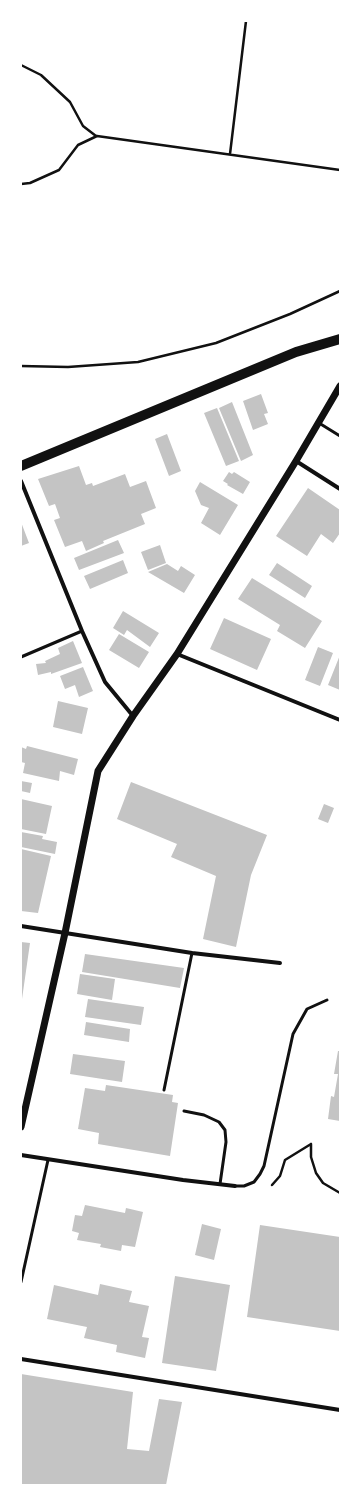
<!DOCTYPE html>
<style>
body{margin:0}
#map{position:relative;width:361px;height:1506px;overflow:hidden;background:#fff;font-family:Quicksand,sans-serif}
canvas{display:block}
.frame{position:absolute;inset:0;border:22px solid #fff;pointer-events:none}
</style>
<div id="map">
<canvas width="361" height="1506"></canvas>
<div class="frame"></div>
</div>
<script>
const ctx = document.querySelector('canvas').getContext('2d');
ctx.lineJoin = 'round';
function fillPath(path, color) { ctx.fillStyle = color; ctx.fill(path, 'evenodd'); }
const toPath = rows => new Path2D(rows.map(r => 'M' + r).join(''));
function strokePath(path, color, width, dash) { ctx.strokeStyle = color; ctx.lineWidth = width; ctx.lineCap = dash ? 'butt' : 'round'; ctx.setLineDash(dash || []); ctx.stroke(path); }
fillPath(toPath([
 [261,394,268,413,264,414,268,424,253,430,243,401],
 [232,402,253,455,241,461,219,408],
 [217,408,239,461,226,466,204,413],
 [167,434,181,471,169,476,155,439],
 [79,466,86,485,92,483,93,486,125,474,130,487,146,481,156,508,141,514,145,524,103,541,104,543,86,551,82,541,65,547,54,520,60,518,55,504,49,506,38,479],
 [229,472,232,474,234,472,250,482,243,494,227,485,228,484,223,481],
 [200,482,238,505,220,535,201,523,209,508,201,505,195,491],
 [308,488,340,510,340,533,333,543,321,534,307,556,276,536],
 [21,522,29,543,21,546],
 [118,540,124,553,79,570,74,558],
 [160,545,166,563,148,570,141,552],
 [123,560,128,573,90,589,84,576],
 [277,563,312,586,305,598,269,575],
 [167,564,178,571,181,566,195,575,184,593,148,572],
 [252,578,322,621,305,648,277,631,280,625,238,599],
 [123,611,159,633,150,647,127,630,124,635,113,628],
 [224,618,271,639,257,670,210,649],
 [119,634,149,652,139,668,109,650],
 [73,641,82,663,51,674,51,672,38,675,36,664,46,663,45,661,60,654,58,648],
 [318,647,333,653,320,686,305,680],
 [340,655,340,690,328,685],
 [83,667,93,691,79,697,75,685,65,689,60,676],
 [58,701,88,708,82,734,53,727],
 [27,746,78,759,74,775,60,771,59,781,23,773,25,763,21,762,21,747,26,749],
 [21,781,32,783,30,793,21,791],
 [131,782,267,835,251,875,236,947,203,939,216,876,171,857,177,844,117,819],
 [21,799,52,806,46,834,21,829],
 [324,804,334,808,328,823,318,819],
 [21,832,43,836,42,839,57,842,55,854,21,847],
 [21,849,51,856,38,913,21,911],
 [21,942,30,943,22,999,21,999],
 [85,954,184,968,180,988,82,972],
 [80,974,115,979,112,1000,77,994],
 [88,999,144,1007,141,1025,85,1017],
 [86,1022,130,1029,129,1042,84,1035],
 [338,1051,340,1051,340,1121,328,1119,331,1096,334,1097,338,1074,334,1074],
 [73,1054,125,1061,122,1082,70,1074],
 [106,1085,173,1095,172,1102,178,1103,170,1156,98,1144,99,1133,78,1129,85,1088,105,1091],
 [85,1205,125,1213,126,1208,143,1212,135,1247,122,1245,121,1251,100,1247,101,1244,77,1240,79,1233,72,1231,75,1215,82,1216],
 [202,1224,221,1229,214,1260,195,1255],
 [260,1225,340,1237,340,1331,247,1317],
 [175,1276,230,1285,216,1371,162,1363],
 [100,1284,132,1291,129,1302,149,1306,142,1337,149,1338,145,1358,116,1352,117,1345,84,1338,87,1327,47,1319,54,1285,98,1295],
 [21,1374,133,1392,127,1449,149,1451,159,1399,182,1402,166,1485,21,1485]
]), '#c4c4c4');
strokePath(toPath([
 [21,65,41,75,70,102,83,126,96,136],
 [230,154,246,21],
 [21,184,30,183,59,170,78,145,97,136,340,170],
 [21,366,68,367,138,362,216,343,290,314,340,291],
 [311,1144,311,1157,316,1173,323,1183,340,1193],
 [272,1185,280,1176,285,1160,311,1144]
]), '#111', 2.5);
strokePath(toPath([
 [319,423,340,436],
 [21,657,82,631],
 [164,1090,192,953],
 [184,1111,204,1115,219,1122,225,1130,226,1142,220,1184],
 [235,1186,244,1186,254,1182,260,1174,264,1166,293,1034,307,1009,327,1000],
 [21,1282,48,1160]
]), '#111', 3);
strokePath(toPath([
 [296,461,340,489],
 [21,481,82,631,105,682,133,716],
 [177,654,340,720],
 [21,926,192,953,280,963],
 [21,1155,183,1180,235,1186],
 [21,1359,340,1410]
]), '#111', 4);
strokePath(toPath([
 [21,1127,65,933,98,771,133,716,177,654,296,461,340,386]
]), '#111', 7);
strokePath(toPath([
 [21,466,296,352,340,339]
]), '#111', 10);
</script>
